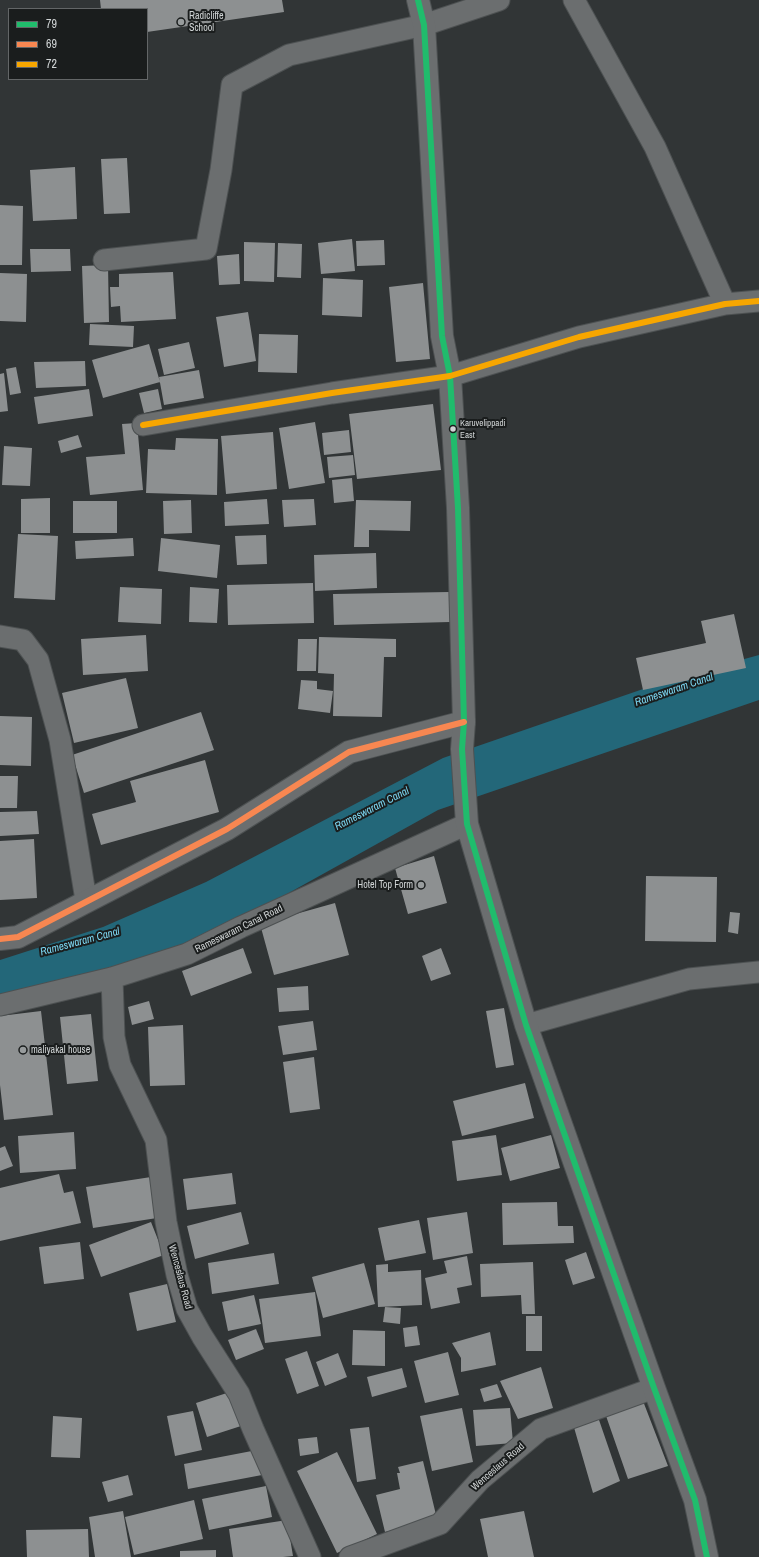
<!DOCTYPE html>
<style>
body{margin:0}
#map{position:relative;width:759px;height:1557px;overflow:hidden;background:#313536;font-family:"Archivo Narrow",sans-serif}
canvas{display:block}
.legend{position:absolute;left:8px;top:8px;width:140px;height:72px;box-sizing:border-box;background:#1a1d1d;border:1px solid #636667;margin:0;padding:5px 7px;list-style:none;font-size:12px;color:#d0d4d5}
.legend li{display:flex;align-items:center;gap:8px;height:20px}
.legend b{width:20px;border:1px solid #636667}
</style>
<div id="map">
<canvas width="759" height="1557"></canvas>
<ul class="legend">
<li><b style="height:5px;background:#20bc6c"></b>79</li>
<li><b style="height:5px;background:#f88751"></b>69</li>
<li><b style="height:5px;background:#f7a600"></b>72</li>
</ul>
</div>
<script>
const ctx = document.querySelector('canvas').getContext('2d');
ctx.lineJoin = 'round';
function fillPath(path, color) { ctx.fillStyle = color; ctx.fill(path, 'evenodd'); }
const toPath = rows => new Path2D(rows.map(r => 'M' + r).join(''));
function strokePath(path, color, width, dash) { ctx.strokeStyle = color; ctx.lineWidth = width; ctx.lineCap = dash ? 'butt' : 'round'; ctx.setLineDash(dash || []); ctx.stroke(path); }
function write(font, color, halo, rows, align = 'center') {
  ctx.font = font + ' "Archivo Narrow",sans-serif'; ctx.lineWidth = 4; ctx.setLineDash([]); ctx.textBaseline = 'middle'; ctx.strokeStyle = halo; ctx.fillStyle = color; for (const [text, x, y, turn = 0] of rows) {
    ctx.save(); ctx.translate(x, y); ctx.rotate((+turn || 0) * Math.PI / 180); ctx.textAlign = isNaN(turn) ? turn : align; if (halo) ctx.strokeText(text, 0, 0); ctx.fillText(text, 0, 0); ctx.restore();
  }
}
fillPath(toPath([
 [759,655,759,700,438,810,188,949,0,998,0,960,103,927,206,882,443,758,675,678]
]), '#236779');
fillPath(toPath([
 [100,0,282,0,284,12,147,32,147,9,101,9],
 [127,158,130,213,104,214,101,159],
 [75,167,77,219,33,221,30,170],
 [0,205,23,206,22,265,0,265],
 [352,239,355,271,321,274,318,243],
 [384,240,385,265,357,266,356,241],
 [244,242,275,243,274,282,244,281],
 [278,243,302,244,301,278,277,277],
 [30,249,70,249,71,271,31,272],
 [239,254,240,284,219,285,217,256],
 [108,265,109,322,84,323,82,266],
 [173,272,176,319,121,322,120,306,111,307,110,287,119,287,119,274],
 [0,273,27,274,26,322,0,321],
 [323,278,363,280,362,317,322,315],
 [423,283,430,359,396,362,389,287],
 [248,312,256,361,224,367,216,317],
 [90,324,134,326,133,347,89,345],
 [259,334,298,335,297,373,258,372],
 [189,342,195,368,164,375,158,349],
 [149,344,160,382,103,398,92,360],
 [85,361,86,386,36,388,34,362],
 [16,367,21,393,10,395,6,369],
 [199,370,204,398,164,405,159,377],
 [4,373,8,411,0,412,0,374],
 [89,389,93,416,38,424,34,397],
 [158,389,162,409,144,413,139,393],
 [433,404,441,470,357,479,349,414],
 [315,422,325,483,289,489,279,428],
 [137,423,143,490,90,495,86,457,125,454,122,424],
 [349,430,351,452,324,455,322,433],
 [273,432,277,489,226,494,221,436],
 [78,435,82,447,61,453,58,441],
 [176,438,218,439,217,495,146,493,148,449,175,450],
 [4,446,32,448,30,486,2,485],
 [353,455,355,475,329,478,327,457],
 [352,478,354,501,334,503,332,480],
 [50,498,50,533,21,533,21,499],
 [267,499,269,524,225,526,224,502],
 [314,499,316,525,284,527,282,500],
 [191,500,192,533,164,534,163,501],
 [356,500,411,501,410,531,369,530,369,547,354,547],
 [73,501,117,501,117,533,73,533],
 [18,534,58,536,55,600,14,598],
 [266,535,267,564,237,565,235,536],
 [133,538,134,556,76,559,75,541],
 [161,538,220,545,217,578,158,571],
 [376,553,377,588,315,591,314,555],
 [313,583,314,623,228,625,227,585],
 [120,587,162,589,161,624,118,622],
 [190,587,219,589,217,623,189,622],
 [449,592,450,622,334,625,333,594],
 [734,614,746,668,643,690,636,658,706,643,701,621],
 [146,635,148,671,83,675,81,639],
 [319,637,396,639,396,657,384,657,382,717,333,716,334,674,318,673],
 [298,639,317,639,316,671,297,671],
 [126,678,138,728,74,743,62,693],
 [301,680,317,681,317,689,333,691,330,713,298,709],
 [201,712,214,750,84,793,72,755],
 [0,716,32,717,31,766,0,765],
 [205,760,219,812,101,845,92,814,136,802,130,781],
 [0,776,18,776,17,808,0,808],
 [37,811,39,834,0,836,0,812],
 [34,839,37,898,0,900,0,841],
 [434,856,447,903,408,914,395,868],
 [646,876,717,877,716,942,645,941],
 [335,903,349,955,274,975,260,924],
 [730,912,740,913,738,934,728,932],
 [243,948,252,973,191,996,182,971],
 [441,948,451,974,431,981,422,956],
 [308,986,309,1010,279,1012,277,988],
 [149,1001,154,1019,132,1025,128,1007],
 [504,1008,514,1065,496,1068,486,1011],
 [41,1011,53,1115,4,1120,0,1085,0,1016],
 [91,1014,98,1081,67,1084,60,1017],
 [313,1021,317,1050,283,1055,278,1026],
 [183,1025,185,1085,150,1086,148,1027],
 [314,1057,320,1109,290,1113,283,1062],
 [525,1083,534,1118,462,1136,453,1101],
 [74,1132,76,1169,20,1173,18,1136],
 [496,1135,502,1175,457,1181,452,1141],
 [551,1135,560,1168,510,1181,501,1148],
 [5,1146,13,1166,0,1171,0,1148],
 [232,1173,236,1204,187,1210,183,1179],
 [59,1174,64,1193,73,1191,81,1223,0,1241,0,1188],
 [151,1177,157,1218,93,1228,86,1187],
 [557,1202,558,1226,573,1226,574,1243,503,1245,502,1203],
 [241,1212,249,1244,195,1259,187,1226],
 [467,1212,473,1253,433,1260,427,1218],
 [419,1220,426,1253,385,1261,378,1228],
 [151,1222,164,1255,101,1277,89,1245],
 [80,1242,84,1279,44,1284,39,1247],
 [586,1252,595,1278,573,1285,565,1260],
 [274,1253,279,1284,212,1294,208,1263],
 [467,1256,472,1285,457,1288,460,1303,431,1309,425,1278,447,1273,444,1261],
 [533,1262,535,1314,522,1314,521,1295,481,1297,480,1264],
 [364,1263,375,1304,323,1318,312,1277],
 [388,1264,388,1272,421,1270,422,1305,378,1307,376,1265],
 [167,1284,176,1322,137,1331,129,1293],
 [315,1292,321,1336,265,1343,259,1299],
 [254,1295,261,1324,228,1331,222,1302],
 [385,1307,401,1308,400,1324,383,1322],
 [526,1316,542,1316,542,1351,526,1351],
 [417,1326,420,1345,405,1347,403,1328],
 [256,1329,264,1349,236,1360,228,1340],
 [353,1330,385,1331,385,1366,352,1365],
 [490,1332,496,1365,461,1372,461,1358,452,1343],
 [307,1351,319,1386,297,1394,285,1359],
 [448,1352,459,1395,425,1403,414,1361],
 [338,1353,347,1377,325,1386,316,1362],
 [541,1367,553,1408,518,1419,500,1381],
 [402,1368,407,1387,372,1397,367,1377],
 [497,1384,502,1397,484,1402,480,1389],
 [230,1392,241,1426,207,1437,196,1403],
 [643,1401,668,1466,628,1479,605,1413],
 [462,1408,473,1462,432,1471,420,1416],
 [510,1408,513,1443,476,1446,473,1410],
 [193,1411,202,1450,175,1456,167,1416],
 [53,1416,82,1418,80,1458,51,1457],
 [598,1417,620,1481,593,1493,573,1424],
 [369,1427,376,1479,357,1482,350,1429],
 [317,1437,319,1453,300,1456,298,1439],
 [257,1450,262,1475,188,1489,184,1464],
 [337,1452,377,1534,337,1553,297,1471],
 [423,1461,437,1519,385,1532,376,1495,400,1489,397,1473,400,1473,398,1467],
 [128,1475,133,1495,108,1502,102,1482],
 [266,1486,272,1517,209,1530,202,1499],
 [194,1500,203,1539,134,1555,125,1517],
 [123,1511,131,1557,95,1557,89,1517],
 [524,1511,534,1557,488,1557,480,1519],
 [287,1520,293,1556,283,1557,233,1557,229,1529],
 [88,1529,89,1557,27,1557,26,1530],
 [216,1550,216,1557,180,1557,180,1551]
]), '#8d9091');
const minor = toPath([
 [574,0,655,147,725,304],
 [104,260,206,249,221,170,232,85,289,55,424,25,499,0],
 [143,425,332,393,450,376,579,337,725,304,759,301],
 [0,636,23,640,38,660,60,740,86,900],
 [112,978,114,1037,120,1065,156,1140,166,1222,177,1275,187,1309,202,1336,239,1394,253,1429,310,1557],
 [0,1005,112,978,187,954,241,927,467,824],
 [526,1025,689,979,759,972],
 [350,1557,440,1524,480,1480,541,1429,654,1388]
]);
const tertiary = toPath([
 [0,939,18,937,227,829,349,752,464,722]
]);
const secondary = toPath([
 [418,0,424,25,442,336,450,376,458,508,464,722,462,749,467,824,526,1025,654,1388,695,1500,707,1557]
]);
strokePath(minor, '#4d5152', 23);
strokePath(tertiary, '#4d5152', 24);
strokePath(secondary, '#4d5152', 24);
strokePath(minor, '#6b6e6f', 21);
strokePath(tertiary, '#6b6e6f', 22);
strokePath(secondary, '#6b6e6f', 22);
strokePath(toPath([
 [418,0,424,25,442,336,450,376,458,508,464,722,462,749,467,824,526,1025,654,1388,695,1500,707,1557]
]), '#20bc6c', 6);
strokePath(toPath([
 [0,939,18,937,227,829,349,752,464,722]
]), '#f88751', 6);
strokePath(toPath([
 [143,425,332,393,450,376,579,337,725,304,759,301]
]), '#f7a600', 6);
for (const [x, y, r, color] of [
 [181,22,4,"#989c9d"],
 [453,429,3.5,"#d0d4d5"],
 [421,885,4,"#989c9d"],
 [23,1050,4,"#989c9d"]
]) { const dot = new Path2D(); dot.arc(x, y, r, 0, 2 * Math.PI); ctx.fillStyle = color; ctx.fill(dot); strokePath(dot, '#1a1d1d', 1.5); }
write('9px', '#d0d4d5', '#1a1d1d', [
 ["Karuvelippadi",460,424],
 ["East",460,436]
], 'left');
write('10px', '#d0d4d5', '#1a1d1d', [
 ["Radicliffe",189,16],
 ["School",189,28],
 ["Hotel Top Form",413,885,"right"],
 ["maliyakal house",31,1050]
], 'left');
write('10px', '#d0d4d5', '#1a1d1d', [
 ["Rameswaram Canal Road",239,929,-26],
 ["Wenceslaus Road",180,1277,75],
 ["Wenceslaus Road",498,1467,-41]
]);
write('italic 11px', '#7dd8f3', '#1a1d1d', [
 ["Rameswaram Canal",674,690,-19],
 ["Rameswaram Canal",372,809,-27],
 ["Rameswaram Canal",80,942,-15]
]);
</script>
